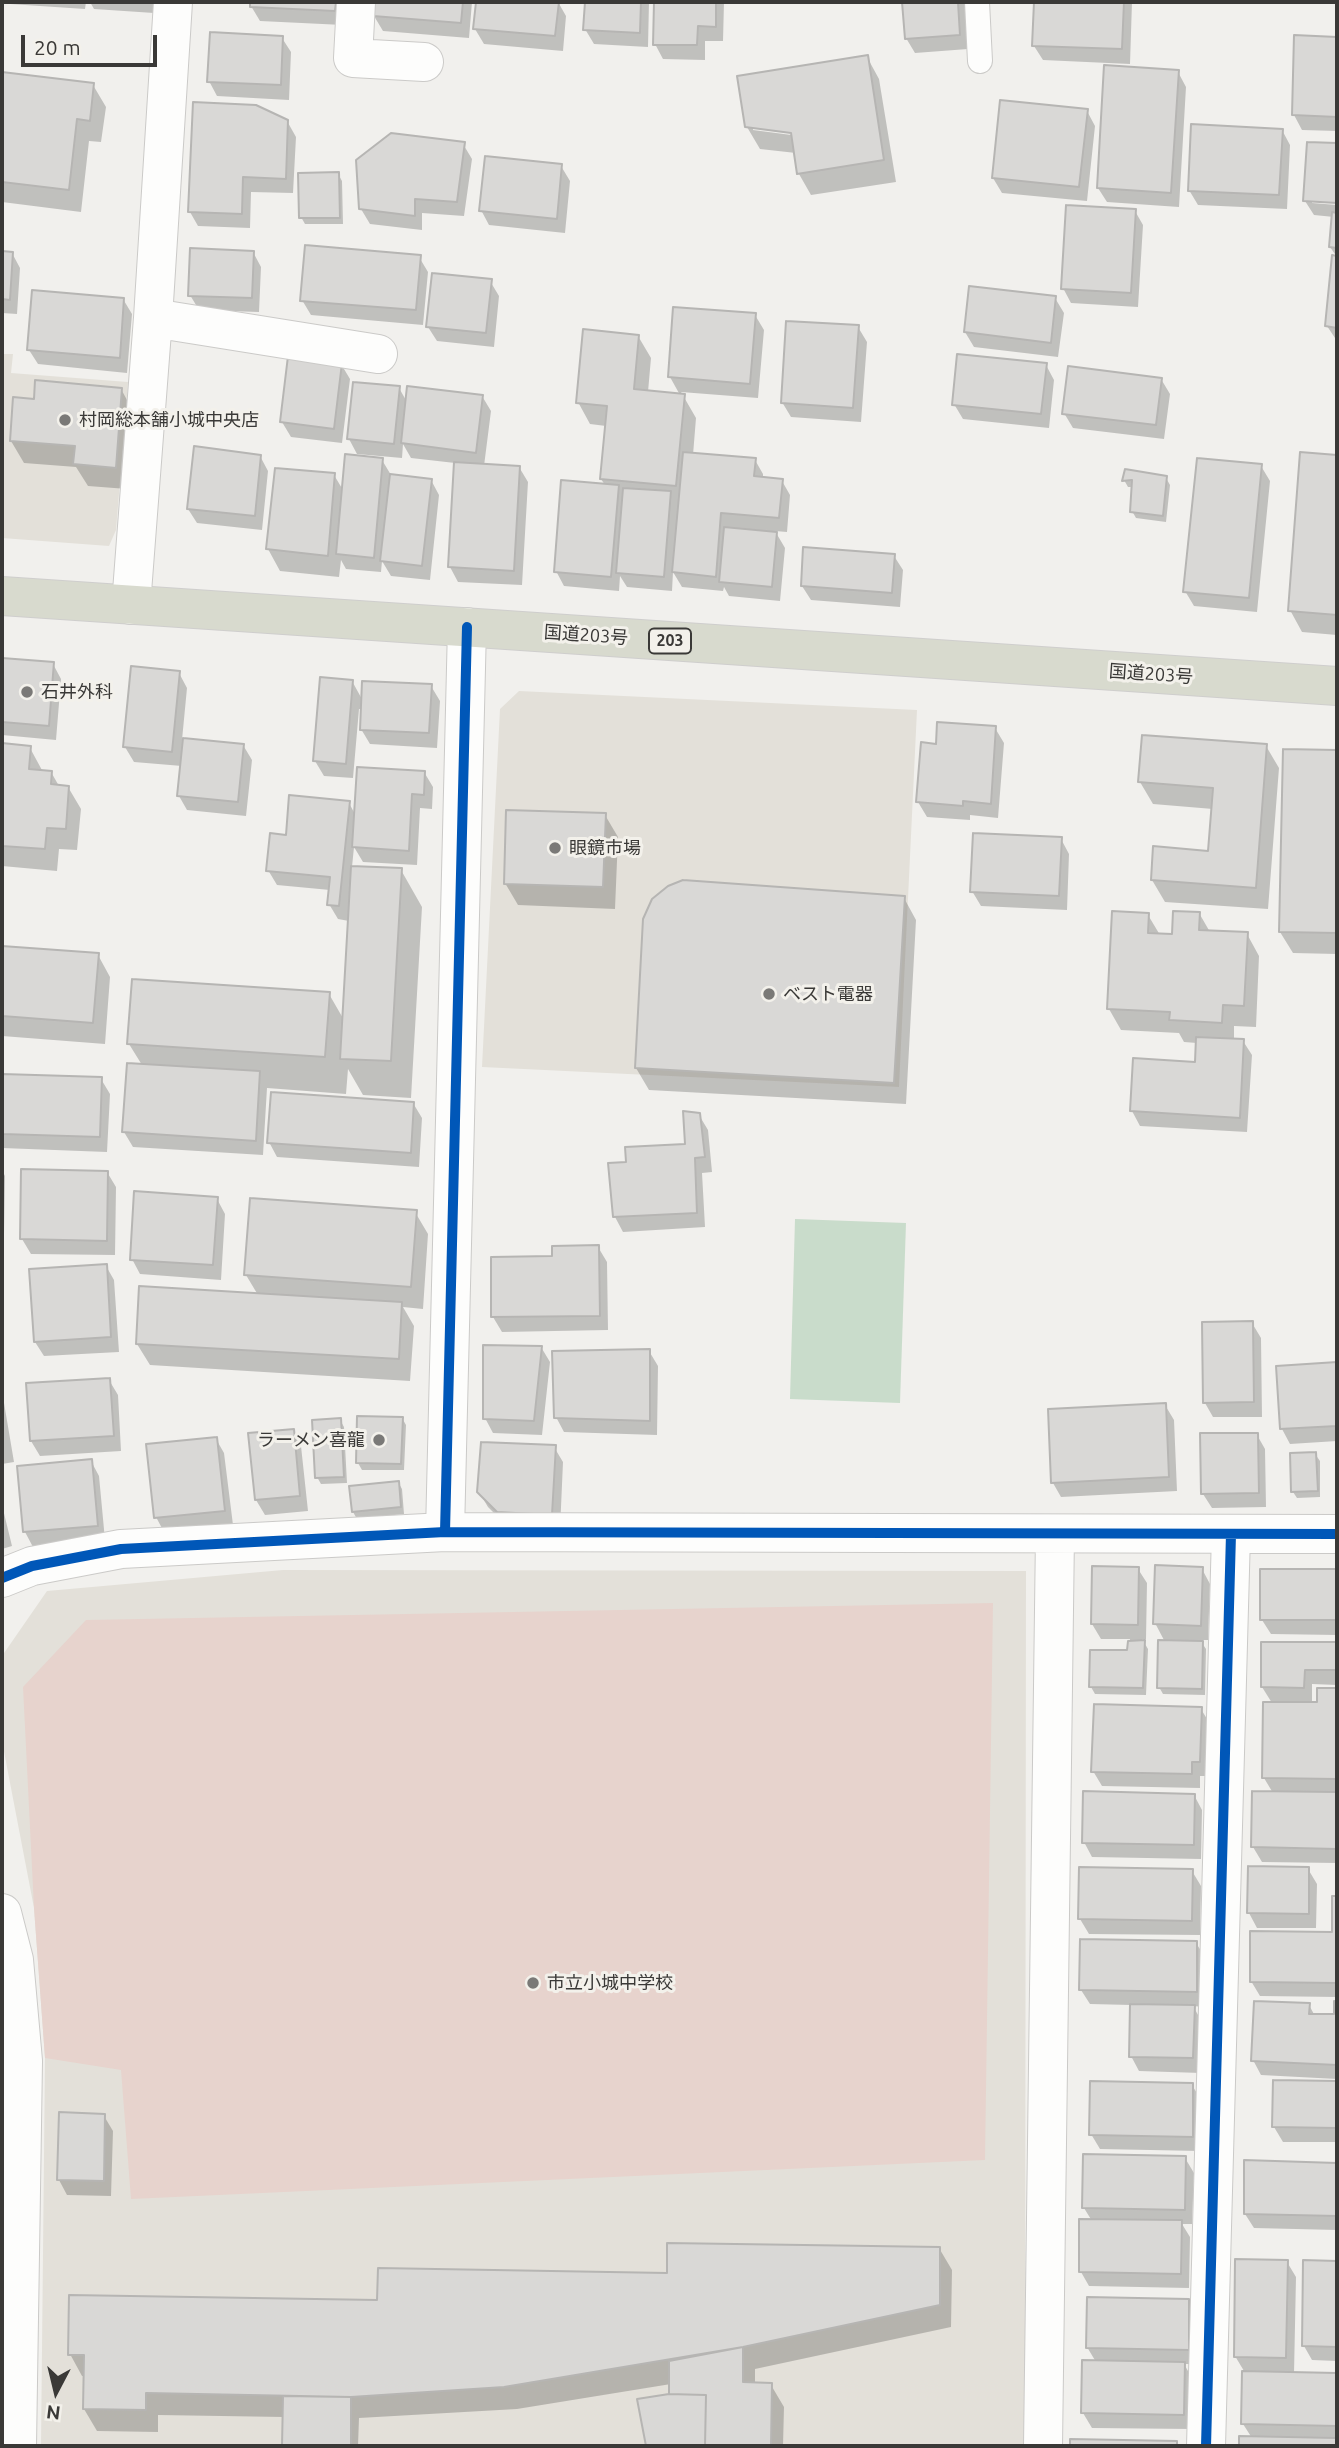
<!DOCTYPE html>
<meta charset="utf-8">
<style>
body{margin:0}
#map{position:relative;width:1339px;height:2448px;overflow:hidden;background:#f1f0ed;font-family:Ubuntu,sans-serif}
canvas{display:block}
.frame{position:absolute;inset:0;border:4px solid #3a3937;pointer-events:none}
.north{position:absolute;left:21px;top:2357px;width:70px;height:70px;-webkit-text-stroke:5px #f3f1eb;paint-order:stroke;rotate:187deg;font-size:19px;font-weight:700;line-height:28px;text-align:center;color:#3a3937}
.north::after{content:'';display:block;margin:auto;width:24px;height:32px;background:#3a3937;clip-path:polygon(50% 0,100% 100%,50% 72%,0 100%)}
.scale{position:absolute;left:21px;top:35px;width:136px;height:32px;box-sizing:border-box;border:4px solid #3a3937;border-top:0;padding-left:9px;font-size:21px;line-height:24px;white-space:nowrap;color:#3a3937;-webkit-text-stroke:5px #f3f1eb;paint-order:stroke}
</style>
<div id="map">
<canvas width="1339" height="2448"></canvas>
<div class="frame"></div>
<div class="north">N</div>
<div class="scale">20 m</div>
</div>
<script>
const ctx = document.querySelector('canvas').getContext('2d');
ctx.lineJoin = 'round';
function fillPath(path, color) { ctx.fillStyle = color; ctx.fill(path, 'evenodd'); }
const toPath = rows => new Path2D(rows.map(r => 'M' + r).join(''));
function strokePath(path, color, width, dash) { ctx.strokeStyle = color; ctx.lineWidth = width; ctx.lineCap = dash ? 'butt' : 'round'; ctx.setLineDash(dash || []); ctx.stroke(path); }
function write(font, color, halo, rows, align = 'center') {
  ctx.font = font + ' Ubuntu,"Noto Sans JP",sans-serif'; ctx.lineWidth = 6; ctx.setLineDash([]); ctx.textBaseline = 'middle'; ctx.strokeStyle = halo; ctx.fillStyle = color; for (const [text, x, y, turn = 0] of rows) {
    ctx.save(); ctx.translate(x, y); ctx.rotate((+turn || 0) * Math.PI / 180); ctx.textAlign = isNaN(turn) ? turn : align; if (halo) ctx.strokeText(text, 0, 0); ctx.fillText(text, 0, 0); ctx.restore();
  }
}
fillPath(toPath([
 [2,354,13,354,11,373,128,382,116,530,109,546,2,538],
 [519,691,917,710,899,1087,482,1067,500,709],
 [283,1570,1026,1571,1025,2446,41,2446,45,2058,34,1908,2,1741,2,1656,47,1591]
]), '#e3e0d9');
fillPath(toPath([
 [993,1603,985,2160,131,2199,121,2070,45,2058,34,1908,23,1687,86,1620]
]), '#e7d3cd');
fillPath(toPath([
 [795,1219,906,1223,900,1403,790,1399]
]), '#c9dccb');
fillPath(toPath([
 [9,2,86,2,85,9,10,4],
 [90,2,155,2,154,13,94,9],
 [252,2,344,2,343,25,260,21,251,6],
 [376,2,472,2,469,38,383,31,374,16],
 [477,2,558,2,566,16,563,51,484,44,475,29],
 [586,2,649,2,648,47,594,44,585,29],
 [656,2,724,2,723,41,705,41,705,60,663,59,655,44],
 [904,2,965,2,968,49,915,53,906,38],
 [1036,2,1132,2,1130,64,1043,60,1034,46],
 [1296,37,1337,38,1337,131,1302,130,1294,115],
 [282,38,291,52,289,100,217,96,209,81],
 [867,57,879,79,896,182,811,195,799,174,796,153,760,149,747,127],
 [753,126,800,132,799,136,753,130],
 [1178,72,1186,87,1179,207,1107,202,1098,188],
 [2,74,93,85,106,107,101,142,89,141,81,212,2,202],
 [1087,111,1095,126,1087,201,1002,193,993,178],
 [287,121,296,137,293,193,251,192,250,228,198,226,190,212],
 [1282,130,1290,145,1287,209,1198,205,1189,190],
 [463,144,472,159,464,216,422,213,422,230,370,224,361,209],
 [1309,144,1337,145,1337,201,1312,200,1312,203,1337,205,1337,341,1327,326,1337,257,1330,247,1334,217,1314,215,1305,201],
 [561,166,570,181,565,233,489,225,481,210],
 [338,174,342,181,343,224,305,224,301,217],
 [1135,211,1143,225,1138,307,1071,303,1063,288],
 [253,252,261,267,259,312,199,310,190,295],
 [2,253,12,253,20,268,17,314,2,313],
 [419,257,428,272,423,325,311,315,302,300],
 [490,281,499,296,494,347,437,341,428,327],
 [1055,298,1064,313,1058,357,974,347,965,332],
 [123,299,132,314,127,373,38,364,29,350],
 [755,315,764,330,758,398,681,392,696,418,693,455,755,460,763,474,763,479,782,481,790,495,787,532,775,531,785,548,780,601,729,596,724,587,723,591,682,587,673,572,672,591,627,587,620,576,619,591,564,586,556,571,605,485,601,479,606,426,590,424,578,402,638,336,651,358,648,392,680,395,670,377],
 [858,327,867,342,861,422,791,417,782,402],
 [341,364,350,379,342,443,291,437,282,422],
 [1046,365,1054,380,1049,428,963,419,954,404],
 [1161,379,1170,394,1164,439,1073,428,1064,413],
 [399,388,407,402,482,396,491,411,484,466,519,467,528,482,522,585,458,582,450,567,455,463,411,458,403,444,402,458,357,454,349,439],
 [121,389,133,411,127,489,88,486,76,467,24,463,11,441,35,401],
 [1302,454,1337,457,1337,635,1302,632,1290,610],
 [260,456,268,471,262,530,197,523,188,509],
 [382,460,391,475,431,480,439,495,430,580,391,576,382,561,381,572,346,569,341,560,339,577,280,571,268,549,334,475,343,490],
 [1261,466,1270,481,1257,612,1194,606,1185,591],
 [1166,478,1170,485,1166,522,1136,518,1132,511,1133,487,1128,487,1124,480],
 [894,556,903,570,900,607,811,600,802,586],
 [2,660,53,664,61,679,56,740,2,735],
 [179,673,187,688,182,740,243,745,252,760,246,816,187,810,179,796,182,766,134,762,125,747],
 [352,681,363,701,431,686,440,701,437,748,370,744,361,729,363,709,359,709,353,778,324,776,315,761],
 [995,728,1004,743,998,818,970,815,970,820,927,817,918,802,937,746],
 [2,745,30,748,43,772,51,772,59,786,68,787,81,809,77,850,59,849,57,871,2,866],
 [1266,746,1279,768,1268,909,1165,902,1152,880,1210,852,1213,809,1153,804,1140,782],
 [1284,750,1337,752,1337,954,1293,953,1280,932],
 [424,772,433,787,432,809,420,808,417,865,363,862,354,847,352,867,401,870,422,907,411,1098,363,1095,348,1069,346,1094,267,1088,263,1155,133,1147,124,1132,142,1065,129,1044,329,994,344,1020,349,921,338,919,329,904,330,890,277,885,268,870,287,836,349,803,356,816],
 [605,815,618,837,615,909,518,905,505,883],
 [1061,839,1069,854,1067,910,981,906,972,891],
 [904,898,916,920,906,1104,649,1090,636,1068],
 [1199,913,1210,932,1247,934,1259,956,1256,1027,1234,1026,1234,1040,1243,1041,1252,1055,1247,1132,1140,1126,1132,1111,1196,1064,1197,1043,1184,1042,1179,1033,1121,1030,1109,1009,1148,915,1160,935,1174,936],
 [2,948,98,955,110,977,105,1044,2,1036],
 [2,1076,101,1079,110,1094,107,1152,2,1148],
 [413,1103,422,1118,419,1167,277,1157,269,1142],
 [699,1115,708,1130,712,1172,702,1173,705,1227,623,1232,615,1217,628,1164,686,1146],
 [2,1170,5,1176,4,1234,2,1234],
 [107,1172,116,1187,115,1255,31,1254,22,1239],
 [217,1199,225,1214,221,1280,140,1274,132,1259],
 [415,1212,428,1234,423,1309,403,1307,414,1326,410,1381,150,1365,137,1344,258,1295,246,1275],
 [598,1247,607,1262,608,1330,502,1332,493,1317,553,1258],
 [106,1266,114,1280,119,1352,44,1356,35,1342],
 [1252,1323,1261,1338,1262,1417,1213,1417,1205,1403],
 [541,1347,550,1362,542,1435,493,1433,485,1418],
 [649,1351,658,1366,657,1435,564,1432,556,1417],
 [1337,1364,1337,1441,1290,1444,1282,1429,1277,1368],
 [109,1380,118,1395,121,1451,40,1456,31,1441],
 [2,1391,14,1462,2,1464],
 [1165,1405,1174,1420,1177,1491,1061,1497,1053,1483],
 [402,1418,406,1425,404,1470,362,1470,358,1463],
 [340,1420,344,1427,347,1483,321,1484,317,1477],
 [293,1431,301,1446,308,1511,265,1515,256,1500],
 [1257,1435,1265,1449,1266,1507,1212,1508,1203,1494],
 [216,1439,224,1453,233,1525,164,1532,156,1517],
 [554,1447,563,1462,560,1530,507,1526,488,1507,479,1492],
 [1315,1454,1320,1461,1320,1497,1297,1498,1293,1492],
 [91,1461,99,1476,105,1540,33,1547,25,1532,19,1467],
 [398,1482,402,1489,404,1514,357,1519,353,1512],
 [2,1505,12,1546,2,1549],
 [1093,1567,1138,1569,1147,1583,1146,1639,1142,1639,1148,1649,1146,1695,1095,1694,1091,1687,1129,1652,1130,1639,1101,1639,1092,1624],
 [1202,1569,1210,1584,1208,1640,1200,1640,1206,1649,1205,1695,1163,1694,1159,1687,1165,1642,1155,1623],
 [1262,1570,1337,1571,1337,1635,1271,1634,1262,1620],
 [1263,1643,1337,1644,1337,1685,1312,1684,1312,1704,1319,1704,1319,1690,1337,1690,1337,1863,1262,1862,1253,1847,1273,1793,1264,1778,1272,1703,1262,1687],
 [1201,1709,1210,1724,1208,1776,1200,1776,1200,1788,1102,1786,1093,1771],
 [1194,1795,1202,1810,1201,1859,1092,1857,1084,1842],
 [1308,1869,1317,1884,1316,1928,1257,1928,1249,1913],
 [1192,1871,1201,1886,1200,1935,1089,1934,1080,1919],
 [1334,1898,1337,1898,1337,1997,1260,1996,1251,1981,1333,1934],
 [1196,1943,1205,1957,1204,2007,1193,2006,1202,2022,1201,2073,1139,2071,1131,2056,1131,2005,1090,2004,1081,1990],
 [1336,2003,1337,2079,1261,2075,1253,2060,1309,2005,1315,2016,1335,2016],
 [1275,2082,1337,2082,1337,2142,1283,2142,1274,2127],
 [1192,2085,1201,2100,1200,2151,1100,2149,1091,2134],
 [104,2116,113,2131,111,2196,67,2195,59,2180],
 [1185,2158,1194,2173,1192,2224,1182,2224,1190,2237,1189,2288,1089,2286,1081,2272,1092,2221,1084,2208],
 [1246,2162,1337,2164,1337,2230,1254,2228,1245,2214],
 [939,2248,952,2270,951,2327,755,2369,755,2384,771,2385,784,2407,783,2446,648,2446,639,2401,670,2395,671,2384,517,2409,359,2418,358,2446,284,2446,284,2417,158,2415,158,2432,97,2431,84,2409,85,2376,82,2376,70,2354,379,2302],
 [1287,2262,1296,2277,1294,2374,1337,2374,1337,2446,1241,2446,1241,2438,1252,2438,1243,2424,1244,2371,1235,2356],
 [1305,2262,1337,2263,1337,2361,1312,2360,1304,2346],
 [1188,2300,1197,2315,1196,2364,1184,2364,1192,2378,1192,2429,1092,2428,1083,2413,1096,2362,1087,2347],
 [1072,2441,1176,2443,1178,2446,1072,2446]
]), '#0003');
const building = toPath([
 [250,2,336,2,335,11,250,7,250,2],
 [374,2,463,2,461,23,373,16,374,2],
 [476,2,559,2,555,36,473,29,476,2],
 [585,2,641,2,640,33,583,30,585,2],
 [654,2,716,2,716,27,698,26,697,45,653,45,654,2],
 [902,2,958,2,960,35,905,39,902,2],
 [1034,2,1124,2,1122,49,1032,46,1034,2],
 [210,32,283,36,281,85,207,82,210,32],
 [1294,35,1337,37,1337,117,1292,115,1294,35],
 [868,55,884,160,797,174,791,133,745,127,737,76,868,55],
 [1104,65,1179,70,1171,193,1097,188,1104,65],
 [2,72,94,83,90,121,77,119,69,190,2,182,2,72],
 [1000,100,1088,109,1079,187,992,178,1000,100],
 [193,102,256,105,288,120,286,179,243,177,242,214,188,212,193,102],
 [1191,124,1283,129,1279,195,1188,191,1191,124],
 [391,133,465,142,457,202,415,199,415,216,359,209,356,160,391,133],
 [1307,142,1337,143,1337,203,1303,201,1307,142],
 [485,156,562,164,557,219,479,211,485,156],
 [339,172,340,218,299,218,298,173,339,172],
 [1066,205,1136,209,1131,293,1061,289,1066,205],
 [1332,212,1337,213,1337,248,1329,247,1332,212],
 [305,245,421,255,416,310,300,301,305,245],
 [190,248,254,251,252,298,188,296,190,248],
 [2,251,13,252,10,300,2,299,2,251],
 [1332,255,1337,256,1337,328,1325,326,1332,255],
 [432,273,492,279,486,333,426,327,432,273],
 [969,286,1056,296,1051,343,964,332,969,286],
 [32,290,124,298,120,358,27,350,32,290],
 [673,307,756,313,750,384,668,377,673,307],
 [786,321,859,325,853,408,781,403,786,321],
 [583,329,639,335,634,389,685,394,676,486,600,479,607,406,576,403,583,329],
 [957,354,1047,363,1041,414,952,405,957,354],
 [288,356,342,363,334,429,280,422,288,356],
 [1068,366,1162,378,1156,425,1062,414,1068,366],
 [35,380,122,388,116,468,73,464,75,446,10,441,13,397,34,399,35,380],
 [353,382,400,386,394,444,347,439,353,382],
 [407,386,483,395,476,453,401,443,407,386],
 [194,446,261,455,255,516,187,509,194,446],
 [683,452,756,458,754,476,783,479,779,518,721,513,716,577,672,572,683,452],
 [1300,452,1337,455,1337,615,1288,611,1300,452],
 [345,454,383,458,374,558,336,554,345,454],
 [1197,458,1262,464,1249,598,1183,592,1197,458],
 [454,462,520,466,514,571,448,567,454,462],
 [275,468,335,473,328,556,266,549,275,468],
 [1125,469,1167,476,1163,516,1130,512,1132,480,1122,481,1125,469],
 [390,474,432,479,422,566,380,561,390,474],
 [561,480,619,485,611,577,554,572,561,480],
 [623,488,671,491,664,577,616,573,623,488],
 [724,527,777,532,772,587,719,582,724,527],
 [803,547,895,554,892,593,801,586,803,547],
 [2,658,54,662,49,726,2,722,2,658],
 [131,666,180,671,172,752,123,747,131,666],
 [320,677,353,680,346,764,313,761,320,677],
 [362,681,432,684,429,733,360,730,362,681],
 [937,722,996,726,991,804,963,801,963,806,916,802,921,742,936,744,937,722],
 [1142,735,1267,744,1256,888,1151,880,1153,846,1208,851,1213,788,1138,782,1142,735],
 [183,738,244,744,238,802,177,796,183,738],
 [2,743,31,746,29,769,52,771,51,784,69,786,66,829,47,828,45,849,2,846,2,743],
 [1283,749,1337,750,1337,933,1279,932,1283,749],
 [357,767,425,771,424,795,412,794,409,851,352,847,357,767],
 [289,795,350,801,339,906,327,905,330,877,266,871,270,833,286,835,289,795],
 [506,810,606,813,603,887,504,884,506,810],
 [973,833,1062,837,1059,896,970,892,973,833],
 [351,866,402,868,391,1061,340,1059,351,866],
 [683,880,905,896,894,1083,635,1068,643,919,652,899,668,886,683,880],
 [1112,911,1149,913,1148,933,1172,934,1173,911,1200,912,1199,930,1248,932,1244,1006,1223,1005,1222,1023,1169,1020,1170,1012,1107,1009,1112,911],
 [2,946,99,953,93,1023,2,1016,2,946],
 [132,979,330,992,325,1057,127,1044,132,979],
 [1196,1037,1244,1039,1240,1118,1130,1111,1133,1058,1195,1062,1196,1037],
 [127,1063,260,1071,256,1141,122,1132,127,1063],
 [2,1074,102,1077,100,1137,2,1134,2,1074],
 [271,1092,414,1102,411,1153,267,1143,271,1092],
 [683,1111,700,1113,705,1157,695,1158,697,1213,613,1217,608,1163,626,1162,625,1147,685,1144,683,1111],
 [21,1169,108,1171,107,1241,20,1239,21,1169],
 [134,1191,218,1197,213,1265,130,1260,134,1191],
 [250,1198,417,1210,411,1287,244,1275,250,1198],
 [599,1245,600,1316,491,1317,491,1257,552,1256,552,1246,599,1245],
 [107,1264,111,1337,34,1342,29,1269,107,1264],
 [139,1286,402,1302,399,1359,136,1344,139,1286],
 [1253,1321,1254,1402,1203,1403,1202,1322,1253,1321],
 [483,1345,542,1346,534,1421,483,1419,483,1345],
 [650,1349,650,1421,554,1418,552,1351,650,1349],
 [1337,1362,1337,1426,1280,1429,1276,1366,1337,1362],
 [110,1378,114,1436,30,1441,26,1383,110,1378],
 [1166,1403,1169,1477,1051,1483,1048,1409,1166,1403],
 [357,1416,403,1417,401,1464,356,1463,357,1416],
 [341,1418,344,1477,315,1478,312,1420,341,1418],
 [294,1429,300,1496,255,1500,248,1433,294,1429],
 [1200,1433,1258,1433,1259,1493,1201,1494,1200,1433],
 [217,1437,225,1511,154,1518,146,1444,217,1437],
 [481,1442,556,1445,552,1515,497,1512,477,1492,481,1442],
 [1316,1452,1318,1491,1291,1492,1290,1453,1316,1452],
 [92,1459,98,1526,23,1532,17,1466,92,1459],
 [399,1481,401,1507,352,1512,349,1486,399,1481],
 [1155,1565,1203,1567,1201,1626,1153,1624,1155,1565],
 [1092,1566,1139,1567,1138,1625,1091,1624,1092,1566],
 [1260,1569,1337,1569,1337,1620,1260,1620,1260,1569],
 [1145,1640,1143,1688,1089,1687,1090,1650,1127,1650,1128,1641,1145,1640],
 [1158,1640,1203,1641,1202,1689,1157,1688,1158,1640],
 [1261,1642,1337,1642,1337,1670,1305,1670,1304,1688,1261,1687,1261,1642],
 [1317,1688,1337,1688,1337,1779,1262,1778,1263,1702,1317,1702,1317,1688],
 [1094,1704,1202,1707,1200,1762,1192,1762,1192,1774,1091,1772,1094,1704],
 [1083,1791,1195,1794,1194,1845,1082,1843,1083,1791],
 [1252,1791,1337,1792,1337,1849,1251,1847,1252,1791],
 [1248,1866,1309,1867,1309,1914,1247,1913,1248,1866],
 [1079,1867,1193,1869,1192,1921,1078,1919,1079,1867],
 [1332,1896,1337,1896,1337,1983,1250,1982,1250,1931,1332,1932,1332,1896],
 [1080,1939,1197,1941,1197,1992,1079,1990,1080,1939],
 [1254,2001,1310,2003,1309,2014,1334,2014,1334,2001,1337,2002,1337,2065,1251,2061,1254,2001],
 [1130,2004,1195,2005,1193,2058,1129,2057,1130,2004],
 [1273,2080,1337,2081,1337,2128,1272,2127,1273,2080],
 [1090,2081,1193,2083,1193,2137,1089,2135,1090,2081],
 [59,2112,105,2114,104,2181,57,2180,59,2112],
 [1083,2154,1186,2156,1185,2210,1082,2208,1083,2154],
 [1244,2160,1337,2163,1337,2216,1244,2214,1244,2160],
 [1079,2219,1182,2220,1181,2274,1079,2272,1079,2219],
 [667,2243,940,2247,940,2305,743,2347,504,2387,351,2397,146,2393,146,2410,83,2409,84,2355,68,2355,69,2295,377,2300,378,2268,667,2273,667,2243],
 [1235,2259,1288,2260,1286,2358,1234,2357,1235,2259],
 [1303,2260,1337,2261,1337,2347,1302,2346,1303,2260],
 [1087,2297,1189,2299,1189,2350,1086,2348,1087,2297],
 [743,2347,743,2382,772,2383,771,2446,705,2446,706,2395,669,2394,669,2361,743,2347],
 [1082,2360,1185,2362,1184,2415,1081,2413,1082,2360],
 [1242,2371,1337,2373,1337,2426,1241,2424,1242,2371],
 [669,2394,706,2395,705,2446,646,2446,637,2399,669,2394],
 [283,2396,351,2397,351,2446,282,2446,283,2396],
 [1239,2436,1337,2438,1337,2446,1239,2446,1239,2436],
 [1070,2439,1177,2441,1177,2446,1070,2446,1070,2439]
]);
fillPath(building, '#d9d8d6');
strokePath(building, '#b6b5b3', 2);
const service = toPath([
 [977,2,980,61]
]);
const minor = toPath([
 [356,2,353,58,424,62],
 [153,318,378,354],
 [131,605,153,318,173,2],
 [445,1532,467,627],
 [2,1578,32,1566,121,1549,445,1532,1337,1534],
 [2,1913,14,1960,23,2061,17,2446],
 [1043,2446,1055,1534],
 [1206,2446,1231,1534]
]);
const trunk = toPath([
 [2,596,1337,686]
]);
strokePath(service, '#cbcac8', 26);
strokePath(minor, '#cbcac8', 40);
strokePath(trunk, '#cfcecd', 40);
strokePath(service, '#fdfdfc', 24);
strokePath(minor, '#fdfdfc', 38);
strokePath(trunk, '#d8dace', 38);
strokePath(toPath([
 [445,1532,467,627],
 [2,1578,32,1566,121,1549,445,1532,1337,1534],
 [1206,2446,1231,1534]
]), '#0057b8', 10);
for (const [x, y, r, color] of [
 [65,420,7,"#7a7977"],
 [27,692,7,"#7a7977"],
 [555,848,7,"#7a7977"],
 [769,994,7,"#7a7977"],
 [379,1440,7,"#7a7977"],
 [533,1983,7,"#7a7977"]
]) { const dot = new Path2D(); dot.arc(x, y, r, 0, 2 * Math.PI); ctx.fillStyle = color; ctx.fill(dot); strokePath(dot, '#f3f1eb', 2.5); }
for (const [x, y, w] of [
 [670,641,42]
]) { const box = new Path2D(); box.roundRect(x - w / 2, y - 12.5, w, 25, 5); ctx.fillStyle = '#f3f1eb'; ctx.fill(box); strokePath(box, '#3a3937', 2); }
write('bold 16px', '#3a3937', null, [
 ["203",670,641]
]);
write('18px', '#3a3937', '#f3f1eb', [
 ["村岡総本舗小城中央店",79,420],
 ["石井外科",41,692],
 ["眼鏡市場",569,848],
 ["ベスト電器",783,994],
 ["ラーメン喜龍",365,1440,"right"],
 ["市立小城中学校",547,1983]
], 'left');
write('18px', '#3a3937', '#f3f1eb', [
 ["国道203号",586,635,4],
 ["国道203号",1151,674,4]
]);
</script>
